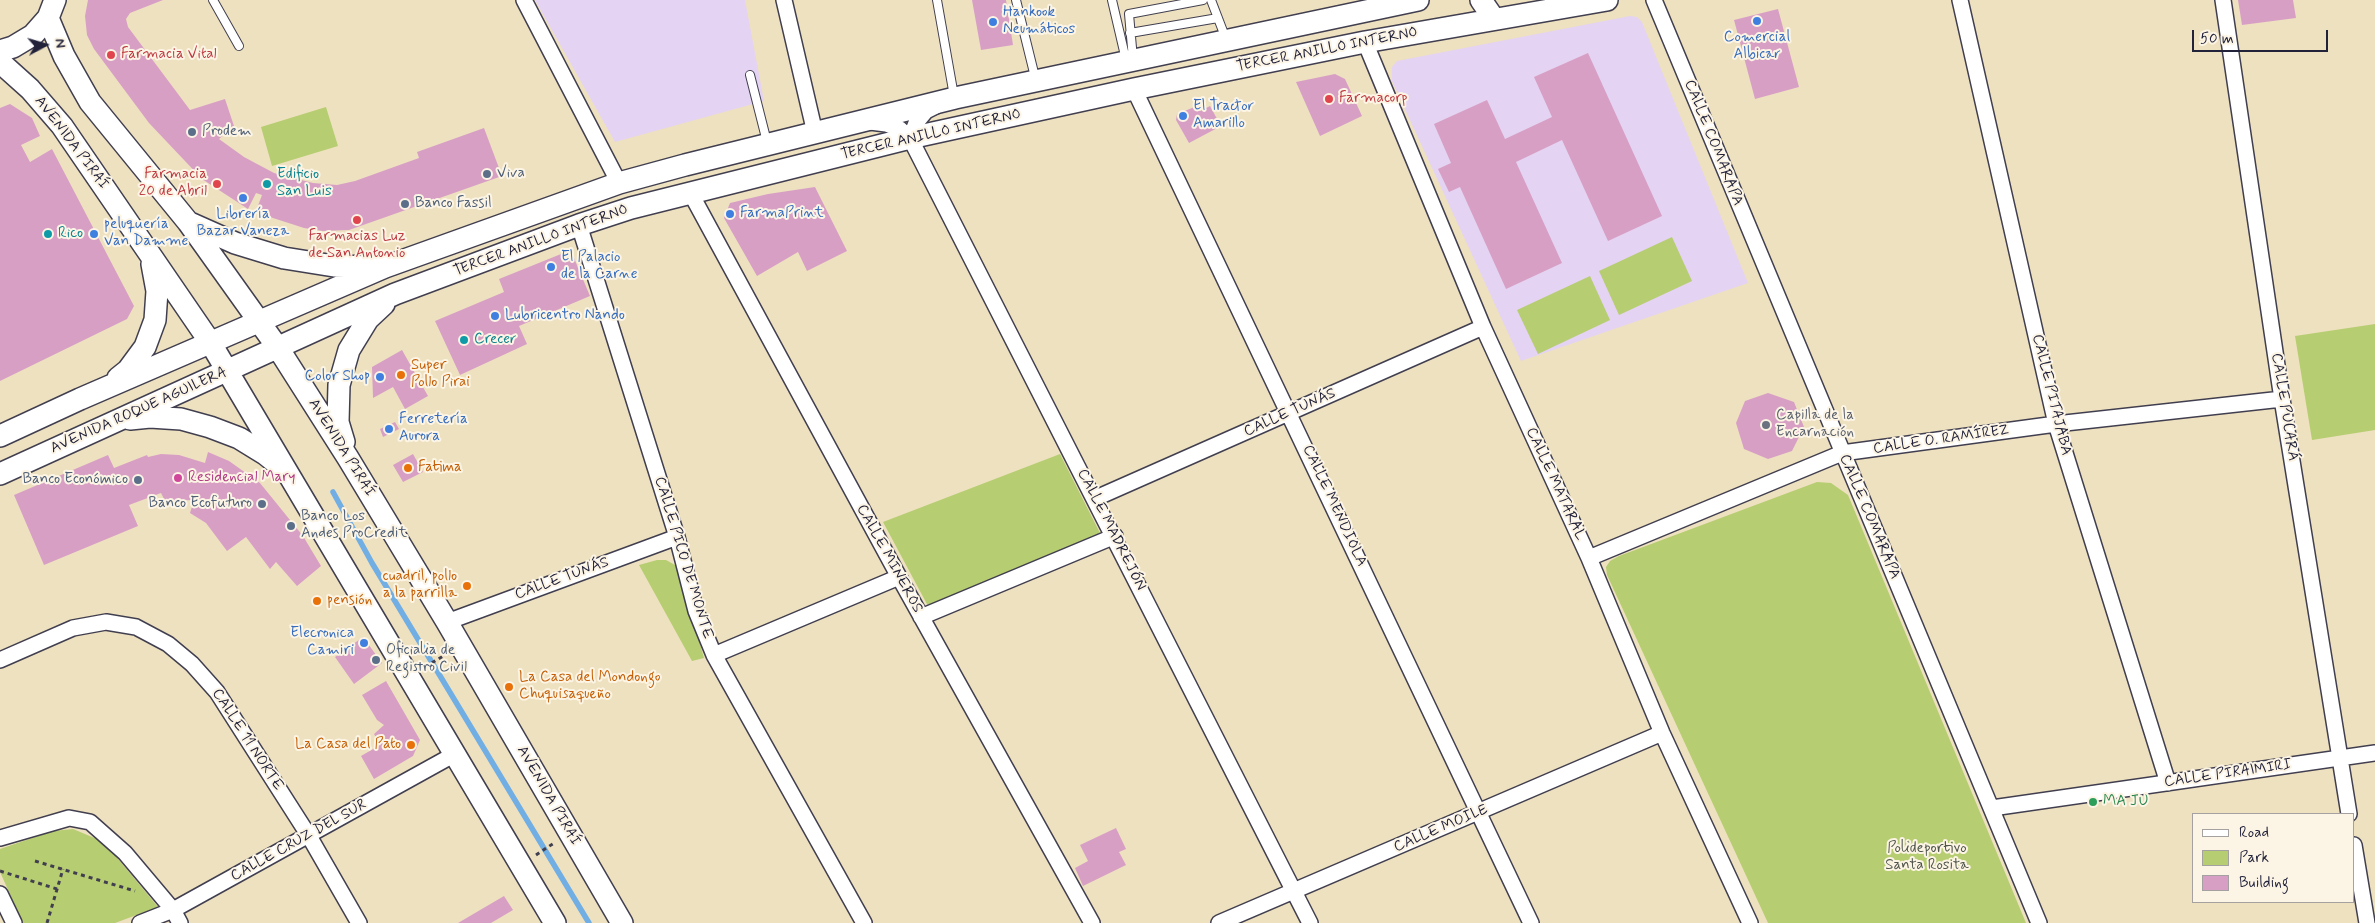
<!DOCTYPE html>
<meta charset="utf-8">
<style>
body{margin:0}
#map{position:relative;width:2375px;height:923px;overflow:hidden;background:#eee1c0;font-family:Mynerve,sans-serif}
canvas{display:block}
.legend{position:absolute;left:2192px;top:813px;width:162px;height:90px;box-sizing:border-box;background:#fcf5e5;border:1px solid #a5a1a1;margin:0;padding:6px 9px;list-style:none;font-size:15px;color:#22223b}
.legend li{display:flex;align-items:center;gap:10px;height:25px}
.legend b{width:25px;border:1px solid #a5a1a1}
.north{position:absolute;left:20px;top:20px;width:50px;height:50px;-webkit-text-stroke:4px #fcf5e5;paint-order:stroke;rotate:84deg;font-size:14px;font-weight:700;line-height:20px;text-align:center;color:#22223b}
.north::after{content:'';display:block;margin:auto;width:18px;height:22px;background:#22223b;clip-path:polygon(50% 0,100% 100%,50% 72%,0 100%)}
.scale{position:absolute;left:2192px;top:30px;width:136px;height:22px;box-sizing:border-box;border:2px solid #22223b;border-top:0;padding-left:6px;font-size:15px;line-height:18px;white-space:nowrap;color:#22223b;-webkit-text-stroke:4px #fcf5e5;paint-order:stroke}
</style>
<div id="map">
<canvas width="2375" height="923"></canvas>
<ul class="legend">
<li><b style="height:6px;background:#fff"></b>Road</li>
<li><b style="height:14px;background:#b7cd71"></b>Park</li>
<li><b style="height:14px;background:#d89fc5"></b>Building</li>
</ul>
<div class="north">N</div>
<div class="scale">50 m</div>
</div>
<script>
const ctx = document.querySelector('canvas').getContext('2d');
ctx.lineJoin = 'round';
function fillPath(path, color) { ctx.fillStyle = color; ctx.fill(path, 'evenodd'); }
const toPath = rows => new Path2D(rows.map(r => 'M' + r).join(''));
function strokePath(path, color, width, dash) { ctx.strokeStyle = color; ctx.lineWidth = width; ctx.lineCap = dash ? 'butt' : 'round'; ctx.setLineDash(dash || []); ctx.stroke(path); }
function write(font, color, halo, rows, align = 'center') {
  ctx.font = font + ' Mynerve,sans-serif'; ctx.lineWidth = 4; ctx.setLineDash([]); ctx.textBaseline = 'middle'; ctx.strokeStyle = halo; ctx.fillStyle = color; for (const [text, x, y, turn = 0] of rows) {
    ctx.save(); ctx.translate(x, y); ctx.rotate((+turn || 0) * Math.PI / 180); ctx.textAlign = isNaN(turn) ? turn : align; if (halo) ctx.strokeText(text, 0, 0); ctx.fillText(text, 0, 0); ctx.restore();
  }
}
fillPath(toPath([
 [535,0,745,0,764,101,615,142],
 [1630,16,1637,17,1642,22,1748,283,1521,361,1392,81,1392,67,1397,61]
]), '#e4d3f2');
fillPath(toPath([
 [326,107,338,146,272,166,261,127],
 [1672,237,1692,281,1619,315,1599,271],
 [1590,276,1610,320,1538,354,1517,310],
 [2375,324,2375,430,2312,440,2295,336],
 [1060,454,1101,535,928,606,883,522],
 [1817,482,1831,483,1848,495,2026,923,1768,923,1607,575,1606,567,1610,561,1619,556],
 [657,560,666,560,675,565,680,573,704,658,692,661,639,565],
 [73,829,104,842,158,907,115,923,23,923,0,872,0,849,53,831]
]), '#b7cd71');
strokePath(toPath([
 [333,492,372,563,589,923]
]), '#71aee3', 5.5);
fillPath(toPath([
 [88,0,163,0,130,13,126,19,128,27,190,110,225,99,234,126,219,139,244,157,274,173,313,183,337,185,355,181,419,158,417,152,484,128,502,176,349,230,323,231,304,228,273,218,256,211,262,195,256,193,248,209,202,179,149,123,94,49,87,35,85,16],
 [972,0,1006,0,1013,45,981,50],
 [2238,0,2293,0,2296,18,2242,25],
 [1778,9,1799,87,1755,99,1734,20],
 [1588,53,1662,216,1608,241,1562,140,1516,162,1562,263,1506,289,1460,187,1449,192,1438,169,1451,163,1434,124,1487,100,1505,139,1552,117,1534,77],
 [1335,74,1345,79,1362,116,1320,136,1296,82],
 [10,104,32,118,40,136,21,145,30,162,52,149,134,306,127,319,0,381,0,108],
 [1197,106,1200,111,1210,106,1221,126,1189,143,1176,120,1177,114],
 [815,187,847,251,807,271,798,252,757,276,724,218,730,203,768,194],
 [566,252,574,258,590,296,519,326,527,344,460,375,435,321,504,292,499,279],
 [402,350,428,396,405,409,393,387,373,398,372,367],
 [1768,393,1794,402,1804,427,1792,451,1768,459,1744,449,1736,423,1745,401],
 [395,422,399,429,383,437,380,429],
 [208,452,229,461,260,483,303,536,321,566,297,586,276,562,270,569,246,537,227,551,206,523,190,513,194,500,165,501,161,493,129,505,138,526,44,565,14,495,108,455,114,468,147,455,148,457,161,454,179,455,205,463],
 [413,454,423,472,403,482,393,465],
 [363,637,382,663,354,684,335,657],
 [386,681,420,740,413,756,374,779,361,756,380,745,374,734,384,725,377,720,362,695],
 [1116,828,1126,849,1119,852,1126,865,1083,886,1075,868,1088,861,1080,845],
 [504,896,513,910,491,923,458,923]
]), '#d89fc5');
const lane = toPath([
 [213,0,239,46],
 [937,0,954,96],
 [1016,0,1036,81],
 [1112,0,1126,60],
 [1211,0,1226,39],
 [1130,33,1218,18],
 [1133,59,1129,14,1203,0],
 [750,75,767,142]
]);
const street = toPath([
 [524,0,619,183],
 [784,0,815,133],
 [1654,0,2039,923],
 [1960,0,2056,424,2168,783],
 [2223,0,2282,399,2349,814],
 [1365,42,1483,327,1589,558,1662,733,1750,923],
 [1134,89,1531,923],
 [870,122,886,124,900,129,910,138,1310,923],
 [910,138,916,123,926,111,936,106],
 [690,192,899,577,1092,923],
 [579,225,677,537,696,611,714,655,864,923],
 [1096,498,1483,327],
 [1589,558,1842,453,2056,424,2282,399],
 [921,617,1115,536],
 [447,622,677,537],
 [714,655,899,577],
 [0,660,73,628,106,622,136,627,168,644,192,664,217,692,309,836,359,923],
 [1992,808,2375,753],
 [0,838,69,818,90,822,125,853,173,910,180,923],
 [2354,845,2367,923],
 [0,894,14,923],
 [140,923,173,910,455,754],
 [1219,923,1662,733]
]);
const secondary = toPath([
 [1481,0,1494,19],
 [48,18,64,56,90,102,188,222,278,348,348,458,447,622,622,923],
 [0,51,13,47,33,35,48,18,55,0],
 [0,62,30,89,62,126,210,342,555,923],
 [190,223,235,243,284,258,334,266,378,267],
 [118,378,128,370,145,347,155,320,157,291,152,264],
 [130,419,150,417,181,419,210,427,239,438,265,454,280,466],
 [0,436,80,399,385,267,619,183,685,165,955,98,1418,0],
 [344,442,338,422,339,385,349,350,368,319,384,304],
 [0,474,395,294,579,225,631,208,910,138,1134,89,1365,42,1607,0]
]);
strokePath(lane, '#413f4f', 10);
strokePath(street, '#413f4f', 18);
strokePath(secondary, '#413f4f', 24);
strokePath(toPath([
 [425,667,445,655],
 [536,855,554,843],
 [35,861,135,891],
 [0,871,57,889],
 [47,923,63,869]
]), '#413f4f', 3, [4, 4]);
strokePath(lane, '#fff', 8);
strokePath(street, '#fff', 15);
strokePath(secondary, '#fff', 21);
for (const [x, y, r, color] of [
 [1757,21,5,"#3f7fe0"],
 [993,22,5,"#3f7fe0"],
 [111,55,5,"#e0444e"],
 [1329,99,5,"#e0444e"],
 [1183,116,5,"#3f7fe0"],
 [192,132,5,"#5c6f8a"],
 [487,174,5,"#5c6f8a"],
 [217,184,5,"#e0444e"],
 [267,184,5,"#0f9aa8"],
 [243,198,5,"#3f7fe0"],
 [405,204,5,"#5c6f8a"],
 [730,214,5,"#3f7fe0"],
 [357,220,5,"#e0444e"],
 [48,234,5,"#0f9aa8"],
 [94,234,5,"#3f7fe0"],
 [551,267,5,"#3f7fe0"],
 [495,316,5,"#3f7fe0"],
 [464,340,5,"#0f9aa8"],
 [401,375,5,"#e8710a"],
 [380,377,5,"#3f7fe0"],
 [1766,425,5,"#6b7280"],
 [389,429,5,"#3f7fe0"],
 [408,468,5,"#e8710a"],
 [178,478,5,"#d1479c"],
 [138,480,5,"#5c6f8a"],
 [262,504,5,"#5c6f8a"],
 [291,526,5,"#5c6f8a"],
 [467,586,5,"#e8710a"],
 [317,601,5,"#e8710a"],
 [364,643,5,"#3f7fe0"],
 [376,660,5,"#5c6f8a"],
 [509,687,5,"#e8710a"],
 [411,745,5,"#e8710a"],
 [2093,802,5,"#2e9e5b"]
]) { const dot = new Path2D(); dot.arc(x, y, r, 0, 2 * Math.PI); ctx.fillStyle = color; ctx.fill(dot); strokePath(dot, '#fcf5e5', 2); }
write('15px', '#366cbe', '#fcf5e5', [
 ["Hankook",1003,13],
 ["Neumáticos",1003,30],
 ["Comercial",1757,38,"center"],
 ["Albicar",1757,55,"center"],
 ["El Tractor",1193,107],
 ["Amarillo",1193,124],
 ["FarmaPrint",740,214],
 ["Librería",243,215,"center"],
 ["Bazar Vaneza",243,232,"center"],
 ["peluquería",104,225],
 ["Van Damme",104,242],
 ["El Palacio",561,258],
 ["de la Carne",561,275],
 ["Lubricentro Nando",505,316],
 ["Color Shop",370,377,"right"],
 ["Ferretería",399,420],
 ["Aurora",399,437],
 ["Elecronica",354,634,"right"],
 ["Camiri",354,651,"right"]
], 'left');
write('15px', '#22223b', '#fcf5e5', [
 ["TERCER ANILLO INTERNO",1327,50,-11],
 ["TERCER ANILLO INTERNO",931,135,-13],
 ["AVENIDA PIRAÍ",71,143,53],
 ["CALLE COMARAPA",1713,143,68],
 ["TERCER ANILLO INTERNO",541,241,-20],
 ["CALLE PITAJABA",2051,395,76],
 ["CALLE PUCARÁ",2284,407,81],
 ["AVENIDA ROQUE AGUILERA",139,411,-24],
 ["CALLE TUNÁS",1290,413,-24],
 ["CALLE O. RAMÍREZ",1941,440,-8],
 ["AVENIDA PIRAÍ",341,448,58],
 ["CALLE MATARAL",1555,484,65],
 ["CALLE MENDIOLA",1334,506,65],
 ["CALLE COMARAPA",1869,517,67],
 ["CALLE MADREJÓN",1111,530,63],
 ["CALLE PICO DE MONTE",683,558,73],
 ["CALLE MINEROS",889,559,61],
 ["CALLE TUNÁS",562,579,-20],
 ["CALLE 11 NORTE",247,740,57],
 ["CALLE PIRAIMIRI",2228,774,-8],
 ["AVENIDA PIRAÍ",548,796,60],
 ["CALLE MOILE",1441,829,-23],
 ["CALLE CRUZ DEL SUR",299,841,-29]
]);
write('15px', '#be3a42', '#fcf5e5', [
 ["Farmacia Vital",121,55],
 ["Farmacorp",1339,99],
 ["Farmacia",207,175,"right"],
 ["20 de Abril",207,192,"right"],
 ["Farmacias Luz",357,237,"center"],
 ["de San Antonio",357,254,"center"]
], 'left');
write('15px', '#4e5e75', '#fcf5e5', [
 ["Prodem",202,132],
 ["Viva",497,174],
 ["Banco Fassil",415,204],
 ["Banco Económico",128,480,"right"],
 ["Banco Ecofuturo",252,504,"right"],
 ["Banco Los",301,517],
 ["Andes ProCredit",301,534],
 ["Oficialia de",386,651],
 ["Registro Civil",386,668]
], 'left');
write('15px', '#0d838f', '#fcf5e5', [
 ["Edificio",277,175],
 ["San Luis",277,192],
 ["Rico",58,234],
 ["Crecer",474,340]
], 'left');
write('15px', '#c56008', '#fcf5e5', [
 ["Super",411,366],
 ["Pollo Pirai",411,383],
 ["Fatima",418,468],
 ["cuadril, pollo",457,577,"right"],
 ["a la parrilla",457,594,"right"],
 ["pensión",327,601],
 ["La Casa del Mondongo",519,678],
 ["Chuquisaqueño",519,695],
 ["La Casa del Pato",401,745,"right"]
], 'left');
write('15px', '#5b616d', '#fcf5e5', [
 ["Capilla de la",1776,416],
 ["Encarnación",1776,433]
], 'left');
write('15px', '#b23c85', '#fcf5e5', [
 ["Residencial Mary",188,478]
], 'left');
write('15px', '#27864d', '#fcf5e5', [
 ["MA JU",2103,802]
], 'left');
write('15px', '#4f554b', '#fcf5e5', [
 ["Polideportivo",1927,849],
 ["Santa Rosita",1927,866]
]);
</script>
